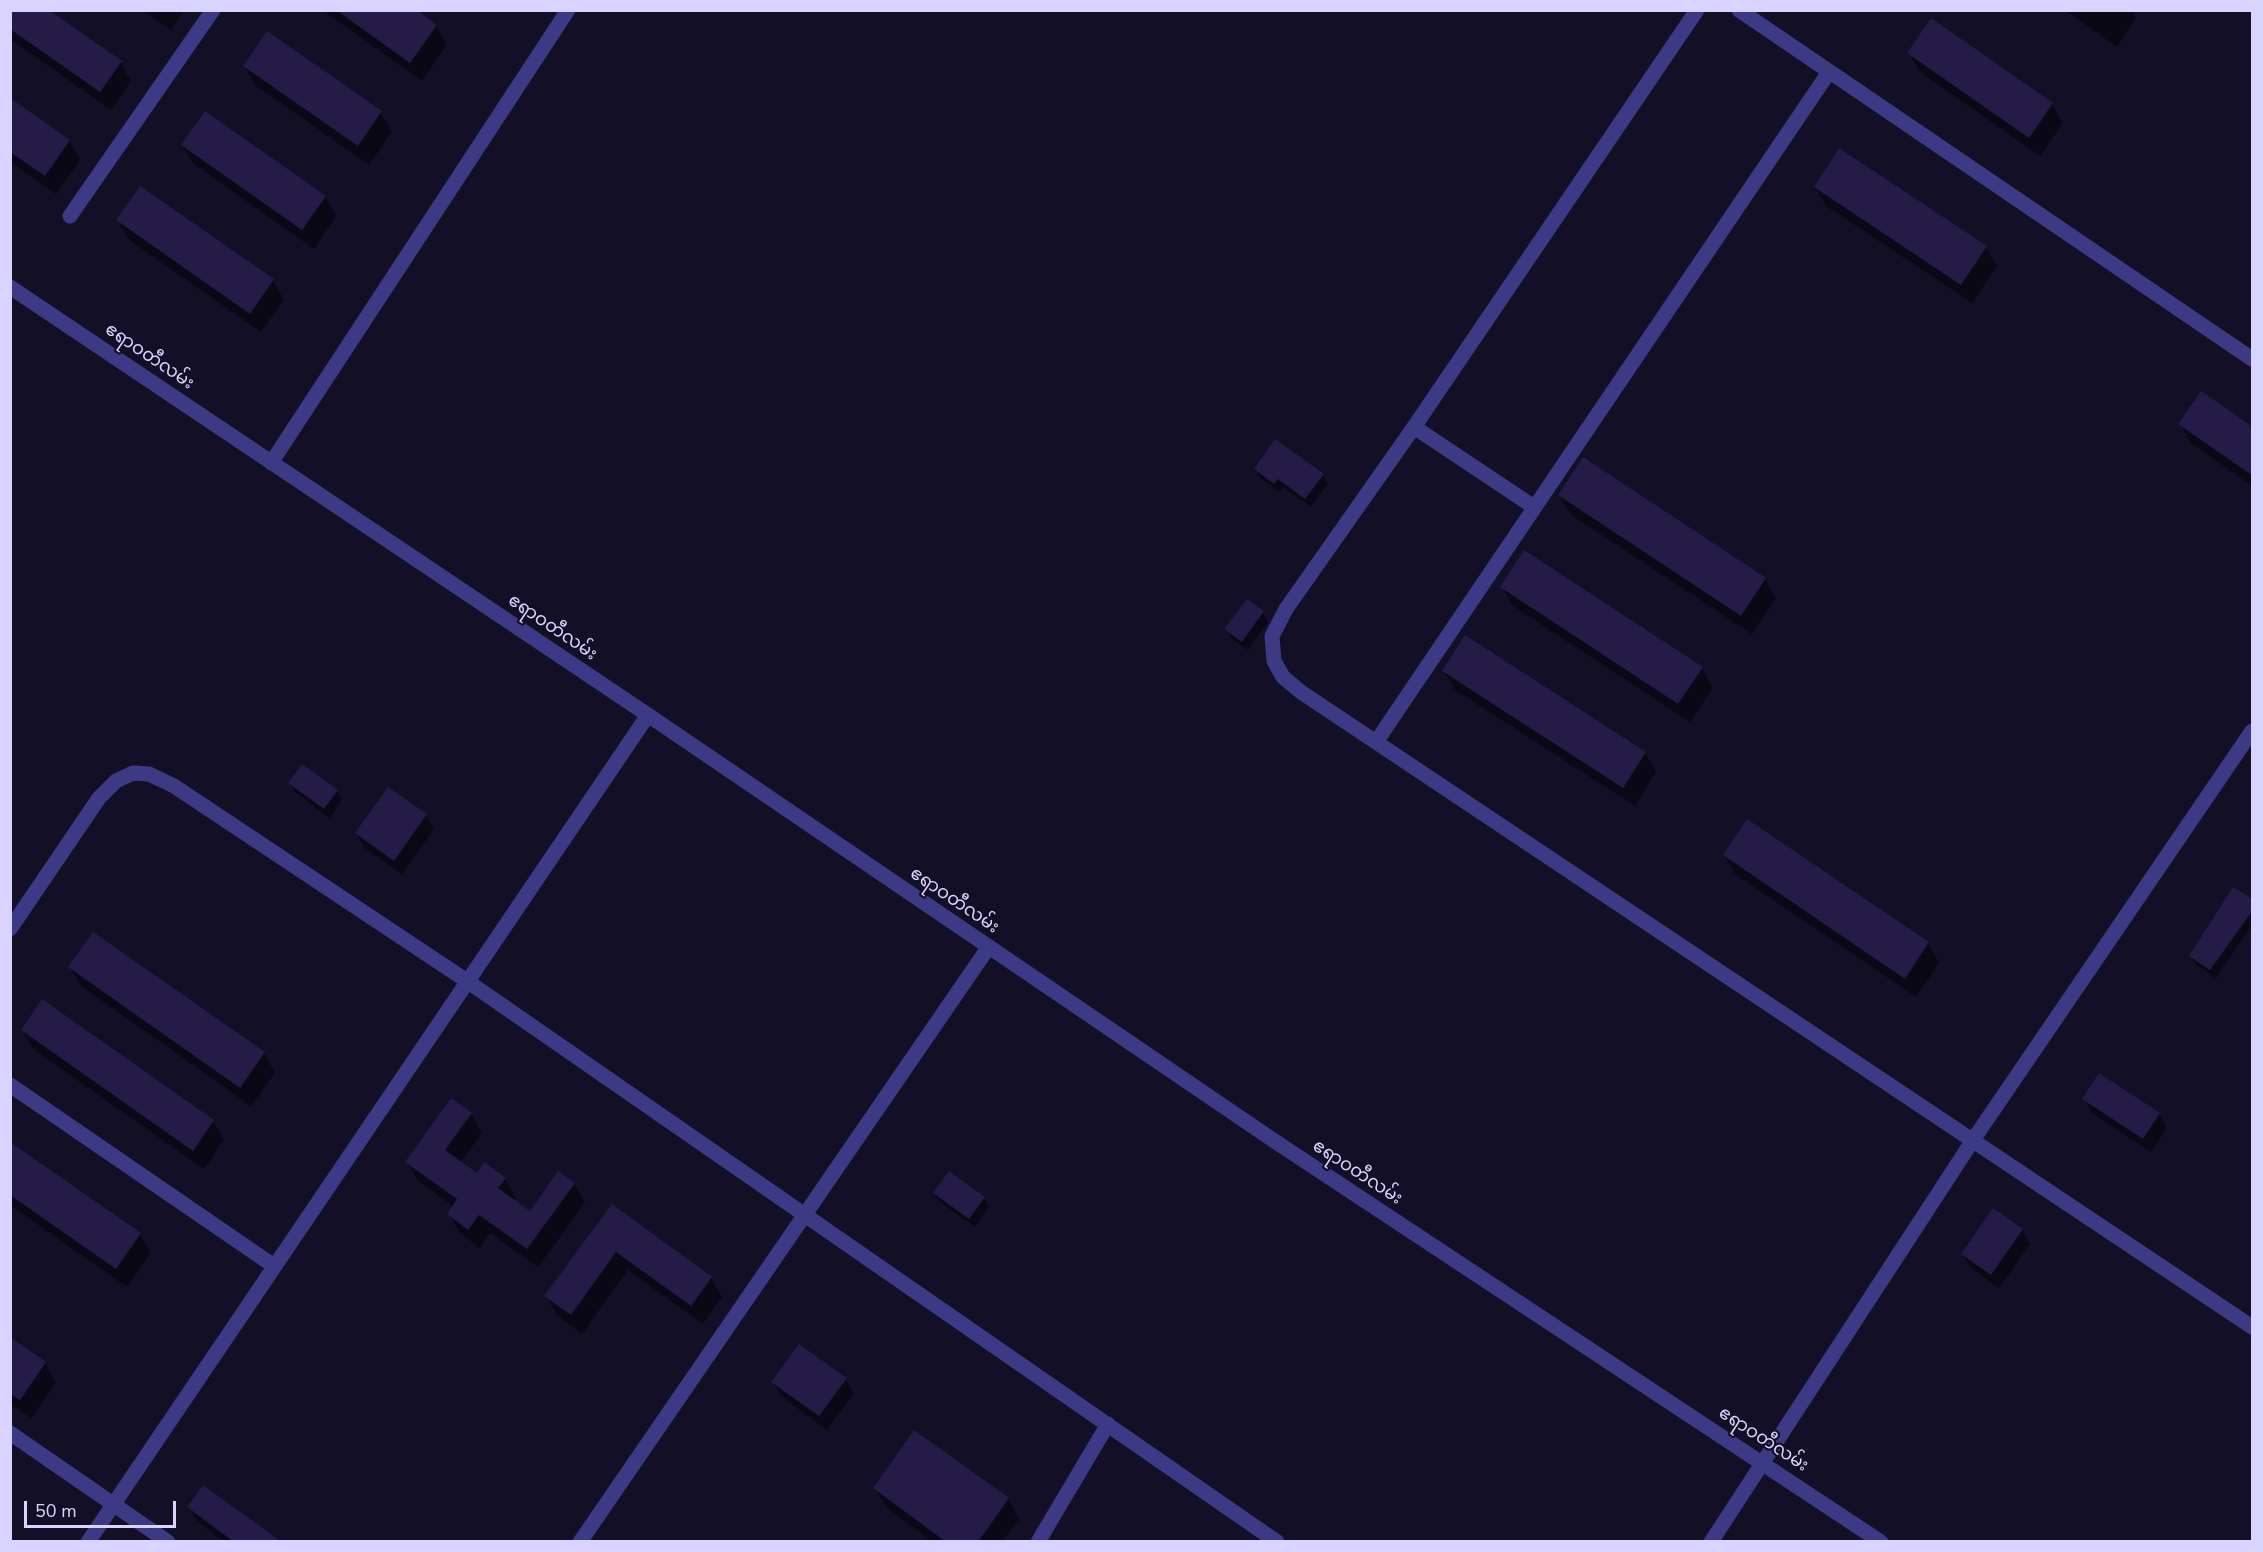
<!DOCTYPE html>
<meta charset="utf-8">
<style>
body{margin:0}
#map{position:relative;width:2263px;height:1552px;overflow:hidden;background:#130f26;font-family:"Nunito Sans",sans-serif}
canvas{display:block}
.frame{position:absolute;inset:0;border:12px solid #d9d4ff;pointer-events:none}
.scale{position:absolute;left:24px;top:1501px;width:152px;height:27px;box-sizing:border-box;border:3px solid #d9d4ff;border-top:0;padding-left:8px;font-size:18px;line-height:21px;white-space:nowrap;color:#d9d4ff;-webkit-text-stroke:4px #130f26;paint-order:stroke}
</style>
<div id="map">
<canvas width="2263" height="1552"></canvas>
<div class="frame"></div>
<div class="scale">50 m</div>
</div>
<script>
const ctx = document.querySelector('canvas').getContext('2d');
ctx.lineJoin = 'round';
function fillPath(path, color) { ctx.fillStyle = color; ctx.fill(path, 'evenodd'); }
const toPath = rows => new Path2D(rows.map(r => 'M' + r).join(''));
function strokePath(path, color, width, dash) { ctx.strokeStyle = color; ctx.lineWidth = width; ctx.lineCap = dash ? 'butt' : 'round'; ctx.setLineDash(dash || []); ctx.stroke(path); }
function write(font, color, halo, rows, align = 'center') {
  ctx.font = font + ' "Nunito Sans","Noto Sans Myanmar",sans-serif'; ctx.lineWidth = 4.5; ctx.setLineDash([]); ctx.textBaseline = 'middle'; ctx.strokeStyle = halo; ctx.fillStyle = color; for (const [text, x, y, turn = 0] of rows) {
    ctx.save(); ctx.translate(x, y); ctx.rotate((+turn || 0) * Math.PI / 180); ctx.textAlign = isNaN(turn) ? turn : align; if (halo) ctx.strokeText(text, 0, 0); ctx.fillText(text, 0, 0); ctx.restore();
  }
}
fillPath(toPath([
 [10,10,120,62,131,81,111,110,10,39],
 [143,10,184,10,171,30],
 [322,10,414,10,436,26,447,45,422,81],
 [2065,10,2132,10,2136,18,2117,47],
 [267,33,381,113,392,132,369,165,255,85,244,66],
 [1909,53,2052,104,2063,123,2040,156,1920,72],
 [10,100,69,141,80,160,56,194,10,162],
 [205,113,325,197,336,216,314,249,194,164,182,145],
 [1815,187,1986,247,1997,266,1972,303,1826,206],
 [141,188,273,280,284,300,261,332,129,240,118,221],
 [2180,424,2252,429,2252,486,2191,443],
 [1255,469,1323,475,1328,484,1311,507,1283,487,1279,492,1261,479],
 [1559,495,1765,579,1776,598,1752,634,1570,514],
 [1502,587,1702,668,1713,688,1690,722,1513,606],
 [1247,601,1263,612,1268,622,1248,650,1232,639,1226,629],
 [1444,671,1645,753,1656,772,1635,806,1455,690],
 [289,783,337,791,342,800,329,818,295,792],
 [425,815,434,829,402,874,365,848,357,834],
 [1724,855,1928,943,1939,963,1916,997,1735,874],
 [2252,901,2252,925,2216,978,2196,965,2191,956],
 [70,967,264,1053,275,1073,251,1106,81,986],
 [22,1030,213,1121,224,1140,204,1169,33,1049],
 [2084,1099,2159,1114,2167,1128,2151,1152,2092,1113],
 [471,1114,482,1133,460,1163,477,1175,505,1179,516,1198,513,1201,530,1213,574,1184,585,1203,538,1267,490,1233,480,1248,460,1233,449,1214,454,1207,418,1181,407,1162],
 [10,1144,140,1234,151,1253,127,1287,10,1205],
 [934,1193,984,1198,989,1207,975,1227,940,1202],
 [612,1206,711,1278,722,1297,703,1324,628,1270,582,1334,557,1315,546,1296],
 [2022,1230,2030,1244,1999,1288,1971,1268,1962,1254],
 [10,1339,45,1363,56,1383,31,1418,10,1404],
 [845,1379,854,1393,827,1430,781,1396,773,1382],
 [875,1488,1008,1499,1019,1519,1002,1542,933,1542,886,1507],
 [188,1507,279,1542,224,1542,197,1521]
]), '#0007');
fillPath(toPath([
 [10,10,49,10,122,61,100,92,10,29],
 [336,10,417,10,437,25,410,63],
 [1931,18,2053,103,2029,138,1907,53],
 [267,31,382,111,358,146,243,66],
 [10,98,70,140,45,176,10,152],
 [205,111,326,196,302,230,181,145],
 [1839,148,1987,246,1961,285,1814,187],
 [140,186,274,279,250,314,116,220],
 [2201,391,2253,427,2253,476,2178,424],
 [1275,439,1324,474,1305,499,1278,479,1274,484,1254,469],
 [1583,457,1766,578,1741,616,1558,495],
 [1524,550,1703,667,1678,704,1500,587],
 [1247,599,1264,611,1242,642,1224,629],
 [1465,635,1646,752,1623,788,1442,671],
 [302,764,338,790,324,809,288,783],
 [388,787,427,814,394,861,355,833],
 [1747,819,1929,942,1905,979,1723,855],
 [2233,887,2253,899,2253,910,2210,970,2189,956],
 [93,932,265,1052,240,1088,68,967],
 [42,999,214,1120,193,1151,21,1030],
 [2099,1073,2160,1113,2143,1139,2082,1099],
 [451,1098,472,1113,445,1150,477,1173,484,1162,506,1178,498,1188,530,1211,558,1171,575,1183,527,1249,479,1215,468,1230,447,1214,457,1199,405,1162],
 [10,1142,141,1233,116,1269,10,1195],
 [949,1171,985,1197,969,1219,933,1193],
 [612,1204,712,1277,691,1306,616,1252,571,1315,544,1296],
 [1993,1208,2023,1229,1991,1275,1961,1254],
 [10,1337,46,1362,20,1400,10,1394],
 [799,1344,847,1378,819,1416,771,1382],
 [914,1430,1009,1498,978,1542,946,1542,873,1488],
 [203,1485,282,1542,234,1542,187,1507]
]), '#241b47');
strokePath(toPath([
 [1697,10,1414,427,1286,609,1272,636,1274,661,1283,677,1301,692,2252,1327],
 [1739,10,2252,359],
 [70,216,213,10],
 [10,287,648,715,1273,1140,1881,1542],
 [1414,427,1534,507],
 [271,463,568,10],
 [1376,742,1829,72],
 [10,929,99,798,116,781,133,773,149,774,174,786,467,981,1277,1542],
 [10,1085,274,1266],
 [10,1433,168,1542],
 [88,1542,648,715],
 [580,1542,988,948],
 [1038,1542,1108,1424],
 [1711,1542,1973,1140,2252,731]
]), '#3d3a85', 15);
write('18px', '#d9d4ff', '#130f26', [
 ["ဧရာဝတီလမ်း",149,357,34],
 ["ဧရာဝတီလမ်း",552,628,34],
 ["ဧရာဝတီလမ်း",954,901,34],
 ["ဧရာဝတီလမ်း",1357,1173,33],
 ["ဧရာဝတီလမ်း",1763,1440,33]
]);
</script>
